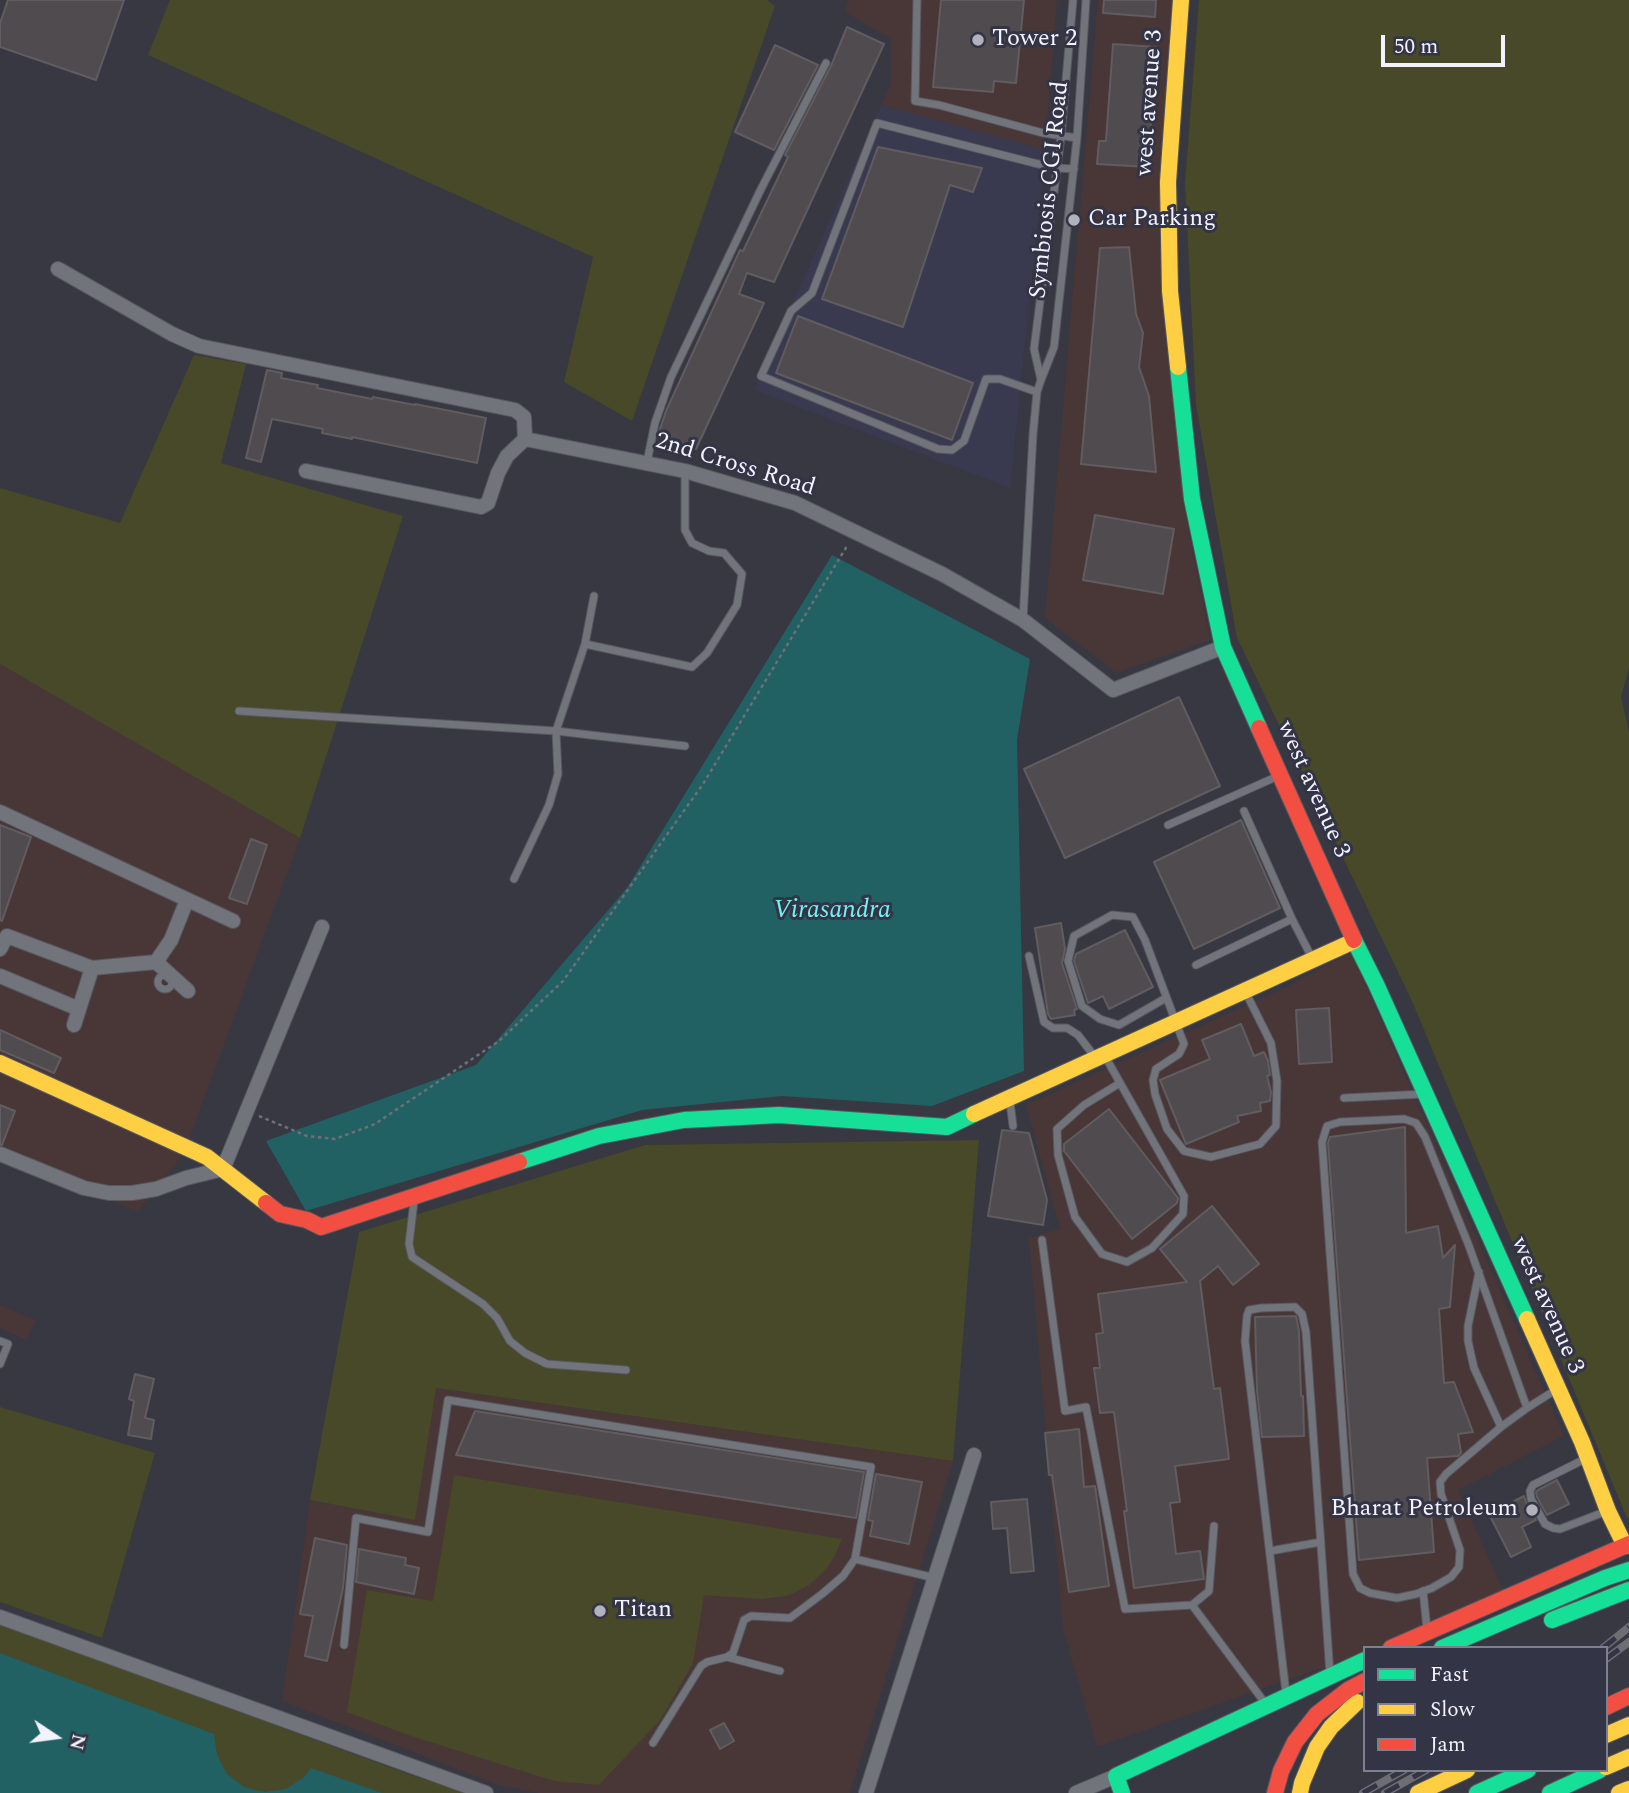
<!DOCTYPE html>
<style>
body{margin:0}
#map{position:relative;width:1629px;height:1793px;overflow:hidden;background:#373841;font-family:Spectral,serif}
canvas{display:block}
.legend{position:absolute;left:1363px;top:1646px;width:245px;height:126px;box-sizing:border-box;background:#333445;border:2px solid #7f808f;margin:0;padding:9px 12px;list-style:none;font-size:21px;color:#f2f3fe}
.legend li{display:flex;align-items:center;gap:14px;height:35px}
.legend b{width:35px;border:2px solid #7f808f}
.north{position:absolute;left:21px;top:1702px;width:70px;height:70px;-webkit-text-stroke:5px #333445;paint-order:stroke;rotate:103deg;font-size:19px;font-weight:700;line-height:28px;text-align:center;color:#f2f3fe}
.north::after{content:'';display:block;margin:auto;width:24px;height:32px;background:#f2f3fe;clip-path:polygon(50% 0,100% 100%,50% 72%,0 100%)}
.scale{position:absolute;left:1381px;top:35px;width:124px;height:32px;box-sizing:border-box;border:4px solid #f2f3fe;border-top:0;padding-left:9px;font-size:21px;line-height:24px;white-space:nowrap;color:#f2f3fe;-webkit-text-stroke:5px #333445;paint-order:stroke}
</style>
<div id="map">
<canvas width="1629" height="1793"></canvas>
<ul class="legend">
<li><b style="height:9px;background:#16e098"></b>Fast</li>
<li><b style="height:9px;background:#ffcf43"></b>Slow</li>
<li><b style="height:9px;background:#f24e42"></b>Jam</li>
</ul>
<div class="north">N</div>
<div class="scale">50 m</div>
</div>
<script>
const ctx = document.querySelector('canvas').getContext('2d');
ctx.lineJoin = 'round';
function fillPath(path, color) { ctx.fillStyle = color; ctx.fill(path, 'evenodd'); }
const toPath = rows => new Path2D(rows.map(r => 'M' + r).join(''));
function strokePath(path, color, width, dash) { ctx.strokeStyle = color; ctx.lineWidth = width; ctx.lineCap = dash ? 'butt' : 'round'; ctx.setLineDash(dash || []); ctx.stroke(path); }
function write(font, color, halo, rows, align = 'center') {
  ctx.font = font + ' Spectral,serif'; ctx.lineWidth = 6; ctx.setLineDash([]); ctx.textBaseline = 'middle'; ctx.strokeStyle = halo; ctx.fillStyle = color; for (const [text, x, y, turn = 0] of rows) {
    ctx.save(); ctx.translate(x, y); ctx.rotate((+turn || 0) * Math.PI / 180); ctx.textAlign = isNaN(turn) ? turn : align; if (halo) ctx.strokeText(text, 0, 0); ctx.fillText(text, 0, 0); ctx.restore();
  }
}
fillPath(toPath([
 [848,0,1057,0,1045,150,881,105,891,84,891,39,845,12],
 [1098,0,1175,0,1183,503,1210,640,1116,673,1045,618],
 [0,664,300,838,184,1153,138,1211,0,1161],
 [1351,953,1564,1436,1458,1490,1506,1597,1391,1648,1365,1648,1365,1660,1344,1660,1097,1747,1063,1629,1029,1238,1060,1229,1026,1105,1282,989],
 [0,1305,36,1320,26,1340,0,1328],
 [435,1388,953,1461,850,1793,539,1793,498,1785,282,1701,310,1500,415,1520]
]), '#493737');
fillPath(toPath([
 [881,105,1045,150,1010,488,754,390]
]), '#393a4f');
fillPath(toPath([
 [170,0,767,0,775,6,632,421,564,382,593,257,148,55],
 [1199,0,1629,0,1629,668,1621,697,1629,732,1629,1517,1627,1518,1412,1001,1237,638,1196,405,1185,184],
 [194,355,246,364,221,463,403,516,300,838,0,664,0,488,120,523],
 [979,1140,953,1461,436,1388,415,1520,310,1500,359,1232,645,1145],
 [0,1407,155,1453,102,1638,0,1602],
 [454,1475,842,1539,834,1557,827,1568,809,1585,798,1591,786,1596,761,1599,704,1595,693,1663,661,1719,599,1785,554,1781,408,1735,347,1712,367,1590,433,1601],
 [0,1624,405,1773,465,1793,0,1793]
]), '#474928');
fillPath(toPath([
 [832,555,1030,659,1017,740,1024,1071,932,1106,782,1096,642,1110,306,1211,266,1141,476,1065,627,888],
 [0,1653,214,1734,217,1755,227,1774,244,1787,254,1790,265,1792,286,1789,304,1777,311,1768,382,1793,0,1793]
]), '#216163');
const building = toPath([
 [8,0,124,0,96,80,0,47,0,23,8,0],
 [941,0,1024,0,1016,83,994,81,993,92,933,87,941,0],
 [1104,0,1156,0,1155,17,1103,13,1104,0],
 [847,27,884,44,774,282,747,273,739,294,764,303,696,449,659,432,666,411,740,250,743,251,788,157,785,155,831,66,847,27],
 [1113,44,1156,47,1148,167,1097,164,1099,141,1106,141,1113,44],
 [775,45,818,65,774,150,735,132,775,45],
 [878,147,982,168,973,192,950,185,903,327,822,299,878,147],
 [1129,247,1136,314,1143,333,1139,367,1149,396,1156,472,1081,464,1100,248,1129,247],
 [798,316,973,383,952,440,776,373,798,316],
 [267,370,282,373,281,378,318,385,317,388,372,399,373,397,415,405,415,404,486,418,477,463,352,437,352,439,322,433,323,429,272,419,261,462,246,458,267,370],
 [1095,515,1174,529,1163,594,1083,580,1095,515],
 [1179,697,1220,786,1065,858,1024,769,1179,697],
 [1241,820,1280,908,1194,949,1154,862,1241,820],
 [0,825,31,837,2,921,0,920,0,825],
 [251,839,267,845,247,904,229,898,251,839],
 [1061,923,1065,949,1062,963,1077,1009,1074,1010,1075,1015,1051,1019,1048,1014,1035,928,1061,923],
 [1125,930,1153,987,1109,1009,1103,996,1088,1003,1074,961,1076,954,1125,930],
 [1329,1008,1332,1062,1299,1064,1296,1010,1329,1008],
 [1241,1024,1254,1056,1264,1052,1268,1061,1270,1075,1267,1076,1271,1092,1270,1101,1260,1103,1261,1111,1237,1116,1239,1122,1186,1144,1160,1080,1210,1059,1202,1040,1241,1024],
 [0,1030,61,1058,54,1073,0,1050,0,1030],
 [0,1105,15,1111,2,1145,0,1145,0,1105],
 [1109,1109,1178,1198,1177,1203,1132,1239,1064,1151,1064,1144,1109,1109],
 [1405,1127,1406,1233,1438,1226,1443,1258,1455,1245,1450,1307,1439,1309,1444,1383,1454,1382,1473,1432,1458,1434,1461,1453,1458,1456,1427,1458,1434,1552,1359,1560,1328,1143,1330,1137,1405,1127],
 [1002,1130,1029,1133,1047,1200,1043,1225,988,1216,1002,1130],
 [1212,1206,1259,1264,1233,1285,1218,1266,1200,1281,1214,1389,1220,1388,1229,1459,1175,1466,1180,1502,1170,1503,1176,1554,1200,1551,1204,1579,1134,1588,1124,1511,1127,1511,1114,1412,1100,1413,1094,1368,1100,1368,1096,1334,1103,1333,1098,1294,1187,1282,1160,1249,1212,1206],
 [1296,1316,1299,1331,1301,1396,1303,1396,1304,1436,1262,1437,1257,1390,1255,1317,1296,1316],
 [135,1374,154,1379,145,1418,154,1420,151,1439,128,1435,134,1401,129,1399,135,1374],
 [475,1411,864,1472,856,1518,456,1455,475,1411],
 [1079,1429,1084,1487,1095,1486,1109,1586,1069,1592,1052,1475,1049,1475,1045,1433,1079,1429],
 [876,1474,922,1482,909,1544,870,1536,873,1521,868,1520,876,1474],
 [1557,1480,1569,1504,1547,1515,1537,1497,1536,1492,1538,1490,1557,1480],
 [1524,1496,1526,1502,1536,1520,1522,1527,1531,1547,1511,1557,1489,1514,1524,1496],
 [1027,1499,1034,1571,1011,1573,1007,1528,993,1529,991,1502,1027,1499],
 [315,1538,347,1545,343,1588,327,1661,305,1656,313,1616,300,1614,315,1538],
 [359,1549,406,1558,405,1565,419,1568,414,1594,356,1582,359,1549],
 [724,1723,734,1741,720,1749,710,1730,724,1723]
]);
fillPath(building, '#4f4b4e');
strokePath(building, '#605c5f', 2);
const lane = toPath([
 [917,0,915,101,939,105,1043,133,1077,138],
 [1073,0,1061,137,1034,349,1041,380,1054,347,1077,138,1086,0],
 [1037,392,1000,379,986,379,964,441,952,450,938,449,761,376,791,311,812,293,877,123,1034,163,1057,168,1074,169],
 [647,462,655,423,671,377,761,189,826,63],
 [1023,620,1033,434,1037,392,1041,380],
 [585,644,692,667,707,653,737,605,742,574,724,553,709,551,692,543,685,530,685,471],
 [239,711,556,731,685,746],
 [1244,811,1292,919,1311,956],
 [1168,825,1276,777],
 [514,879,549,805,558,774,556,731,585,644,594,596],
 [1029,956,1044,1022,1053,1028,1067,1028,1078,1035,1095,1057],
 [1196,965,1292,919],
 [1166,998,1119,1025,1100,1019,1082,1006,1068,961,1074,936,1112,915,1133,917,1145,940,1184,1044,1179,1054,1156,1069,1153,1080,1155,1094,1167,1129,1184,1151,1211,1157,1260,1144,1276,1126,1277,1081,1271,1043,1246,993],
 [1106,1058,1184,1196,1183,1214,1152,1248,1127,1262,1102,1254,1075,1217,1058,1155,1057,1129,1084,1105,1120,1083],
 [1344,1098,1424,1094],
 [1010,1102,1013,1126],
 [1404,1119,1416,1123,1425,1137,1469,1246,1527,1408,1501,1427,1446,1474,1440,1482,1441,1494,1460,1550,1459,1567,1451,1577,1432,1588,1416,1594,1397,1598,1370,1593,1360,1588,1353,1574,1322,1142,1327,1126,1340,1122,1404,1119],
 [414,1201,409,1244,412,1257,483,1304,497,1318,510,1341,525,1353,547,1364,626,1370],
 [1042,1240,1065,1411,1086,1407,1125,1609,1192,1605],
 [1479,1272,1468,1326,1468,1341,1474,1368,1501,1427],
 [0,1341,8,1344,0,1364],
 [1527,1408,1554,1391],
 [1587,1458,1533,1485,1530,1491,1531,1499,1545,1524,1553,1528,1560,1529,1607,1511],
 [1214,1526,1209,1591,1192,1605,1265,1703],
 [1270,1551,1321,1542],
 [1423,1591,1427,1629],
 [344,1645,356,1518,428,1532,448,1400,871,1467,855,1559,935,1578],
 [727,1657,780,1671],
 [1286,1693,1245,1341,1247,1316,1249,1310,1261,1308,1295,1307,1302,1314,1306,1332,1330,1674],
 [653,1743,701,1666,707,1662,727,1657,733,1653,744,1620,751,1616,790,1618,822,1594,843,1576,855,1559]
]);
const street = toPath([
 [58,269,172,334,199,346,515,410,524,417,525,439],
 [525,439,685,471,795,503,942,574,1023,620,1113,690,1223,647],
 [306,471,481,507,488,503,498,473,507,456,525,439],
 [0,812,233,921],
 [0,949,7,936,92,968,156,962,171,940,187,900],
 [156,962,188,991],
 [0,976,79,1009],
 '161.5 982a3.5 3.5 0 1 1 7 0a3.5 3.5 0 1 1-7 0Z',
 [74,1025,92,968],
 [0,1154,84,1188,109,1193,132,1193,156,1189,186,1178,223,1169,322,927],
 [0,1617,486,1793],
 [866,1793,974,1455],
 [1076,1793,1116,1776]
]);
const fast = toPath([
 [1178,367,1192,499,1223,647,1259,728],
 [1354,940,1376,984,1527,1319],
 [519,1162,599,1136,684,1120,779,1115,947,1127,974,1114],
 [1552,1620,1629,1590],
 [1442,1648,1605,1578,1629,1570],
 [1122,1793,1116,1776,1365,1660],
 [1477,1793,1528,1770],
 [1550,1793,1600,1770]
]);
const slow = toPath([
 [1178,367,1170,291,1168,182,1181,0],
 [0,1063,207,1157,266,1203],
 [974,1114,1354,941],
 [1527,1319,1582,1442,1608,1511,1625,1546],
 [1606,1735,1629,1725],
 [1606,1767,1629,1757],
 [1300,1793,1302,1783,1317,1747,1331,1727,1357,1702],
 [1418,1793,1467,1770],
 [1619,1793,1629,1789]
]);
const jam = toPath([
 [1259,728,1354,940],
 [266,1203,280,1214,307,1220,321,1227,519,1162],
 [1391,1648,1629,1544],
 [1606,1707,1629,1696],
 [1275,1793,1281,1771,1295,1742,1317,1714,1348,1690,1365,1681]
]);
strokePath(lane, '#56575f', 9);
strokePath(street, '#56575f', 16);
strokePath(fast, '#56575f', 18);
strokePath(slow, '#56575f', 18);
strokePath(jam, '#56575f', 18);
strokePath(toPath([
 [259,1116,307,1136,335,1139,375,1124,499,1041,563,981,703,784,847,546]
]), '#6e6f77', 2.5, [3.5, 3.5]);
strokePath(lane, '#72747b', 7);
strokePath(street, '#72747b', 14);
strokePath(fast, '#16e098', 16);
strokePath(slow, '#ffcf43', 16);
strokePath(jam, '#f24e42', 16);
const rail = toPath([
 [1603,1648,1629,1627],
 [1606,1659,1629,1642],
 [1363,1793,1404,1770],
 [1385,1793,1426,1770]
]);
strokePath(rail, '#6d6e74', 8);
strokePath(rail, '#333445', 5, [16]);
for (const [x, y, r, color] of [
 [978,40,7,"#b1b2bc"],
 [1074,220,7,"#b1b2bc"],
 [1532,1510,7,"#b1b2bc"],
 [600,1611,7,"#b1b2bc"]
]) { const dot = new Path2D(); dot.arc(x, y, r, 0, 2 * Math.PI); ctx.fillStyle = color; ctx.fill(dot); strokePath(dot, '#333445', 2.5); }
write('24px', '#f2f3fe', '#333445', [
 ["Tower 2",992,40],
 ["Car Parking",1088,220],
 ["Bharat Petroleum",1518,1510,"right"],
 ["Titan",614,1611]
], 'left');
write('24px', '#f2f3fe', '#333445', [
 ["west avenue 3",1151,103,-86],
 ["Symbiosis CGI Road",1051,190,-84],
 ["2nd Cross Road",735,466,17],
 ["west avenue 3",1312,790,66],
 ["west avenue 3",1546,1306,66]
]);
write('italic 26px', '#70f2f3', '#333445', [
 ["Virasandra",832,912]
]);
</script>
